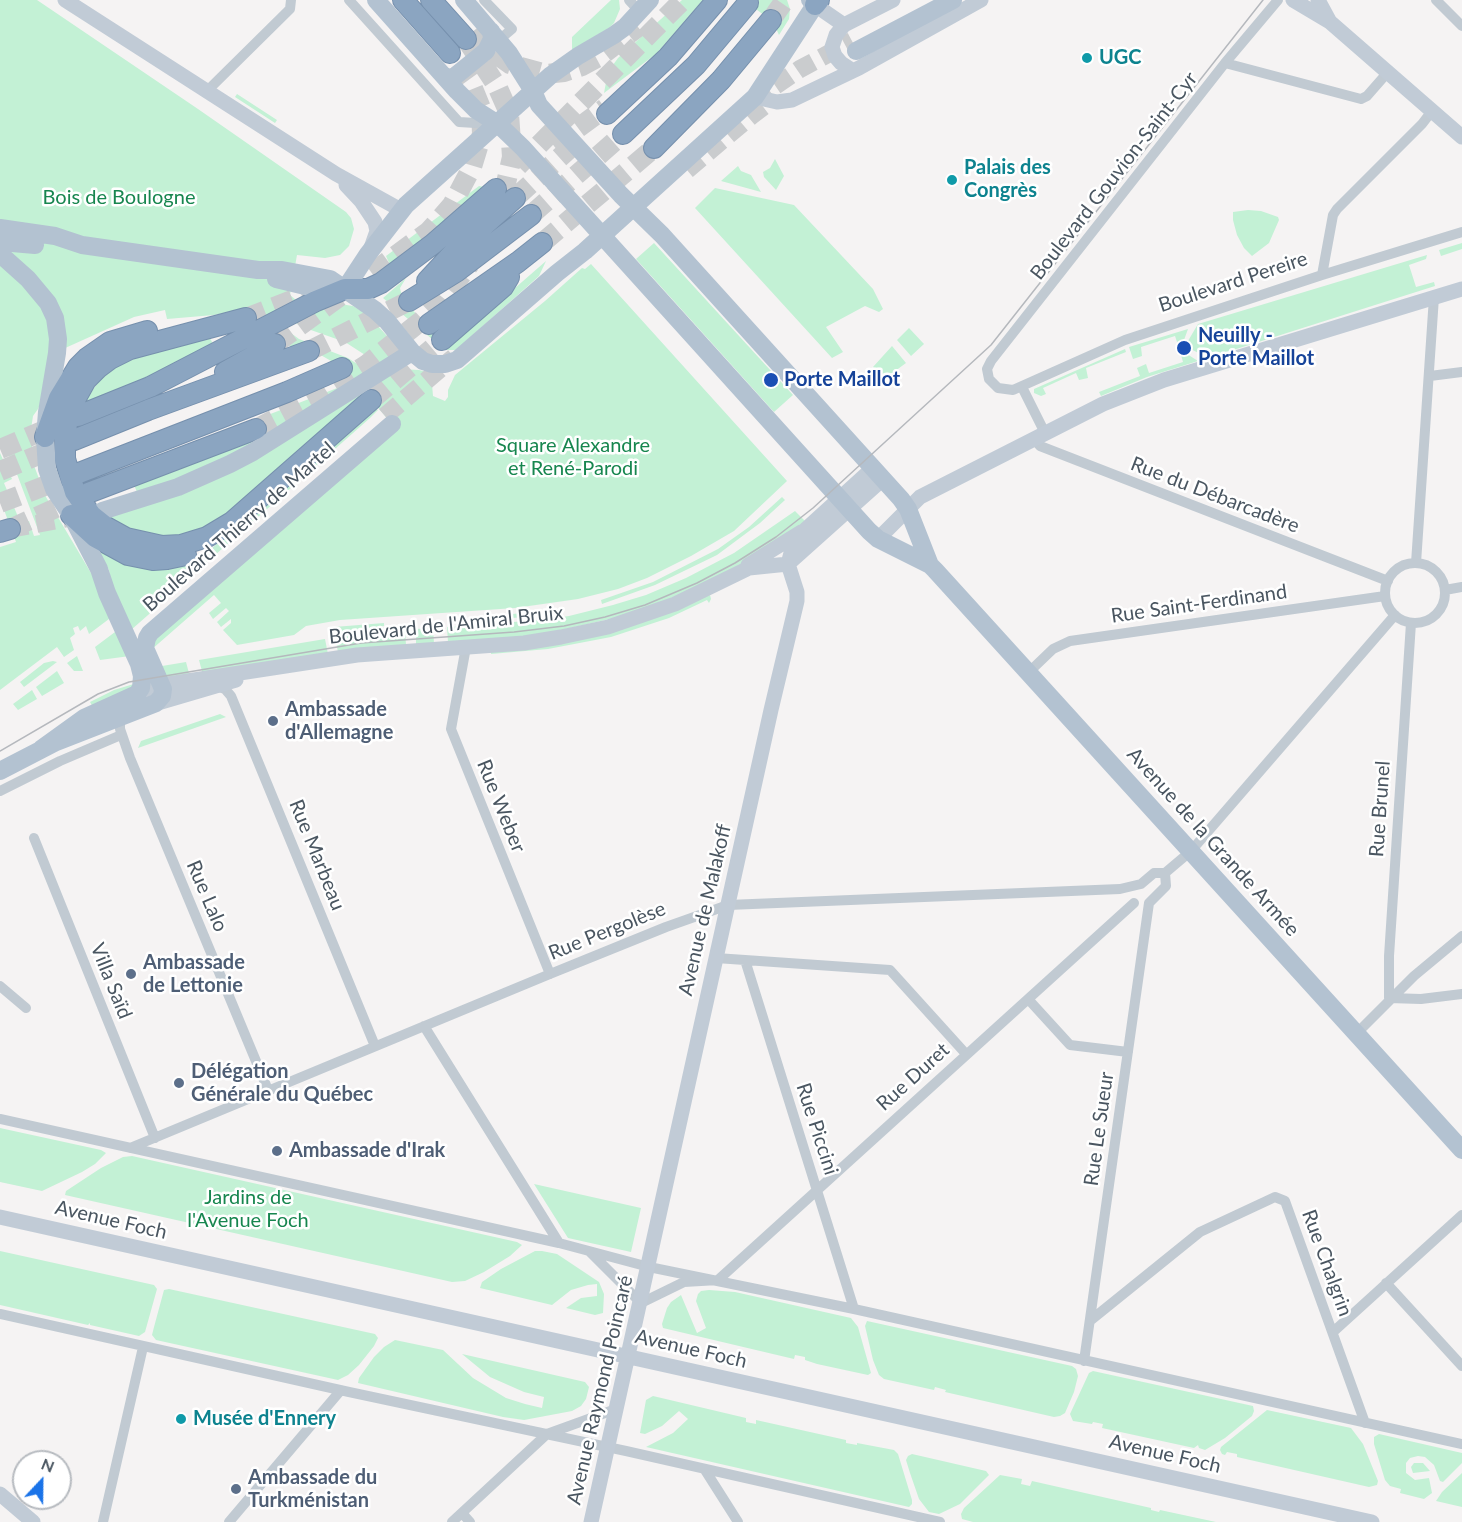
<!DOCTYPE html>
<meta charset="utf-8">
<style>
body{margin:0}
#map{position:relative;width:1462px;height:1522px;overflow:hidden;background:#f5f3f3;font-family:Lato,sans-serif}
canvas{display:block}
.north{position:absolute;left:12px;top:1450px;width:60px;height:60px;box-sizing:border-box;background:#fff;border:2px solid #b7bbc0;border-radius:50%;rotate:22deg;font-size:16px;font-weight:700;line-height:24px;text-align:center;color:#4a5661}
.north::after{content:'';display:block;margin:auto;width:21px;height:27px;background:#1a73e8;clip-path:polygon(50% 0,100% 100%,50% 72%,0 100%)}
</style>
<div id="map">
<canvas width="1462" height="1522"></canvas>
<div class="north">N</div>
</div>
<script>
const ctx = document.querySelector('canvas').getContext('2d');
ctx.lineJoin = 'round';
function fillPath(path, color) { ctx.fillStyle = color; ctx.fill(path, 'evenodd'); }
const toPath = rows => new Path2D(rows.map(r => 'M' + r).join(''));
function strokePath(path, color, width, dash) { ctx.strokeStyle = color; ctx.lineWidth = width; ctx.lineCap = dash ? 'butt' : 'round'; ctx.setLineDash(dash || []); ctx.stroke(path); }
function write(font, color, halo, rows, align = 'center') {
  ctx.font = font + ' Lato,sans-serif'; ctx.lineWidth = 5; ctx.setLineDash([]); ctx.textBaseline = 'middle'; ctx.strokeStyle = halo; ctx.fillStyle = color; for (const [text, x, y, turn = 0] of rows) {
    ctx.save(); ctx.translate(x, y); ctx.rotate((+turn || 0) * Math.PI / 180); ctx.textAlign = isNaN(turn) ? turn : align; if (halo) ctx.strokeText(text, 0, 0); ctx.fillText(text, 0, 0); ctx.restore();
  }
}
fillPath(toPath([
 [0,0,37,0,198,109,346,212,351,218,354,229,349,246,340,255,325,258,297,255,290,295,296,300,247,327,243,309,214,315,167,319,165,310,134,317,63,349,38,409,33,416,31,429,33,463,46,497,91,573,113,616,89,634,86,626,80,631,78,626,73,628,75,634,70,638,74,650,64,657,57,647,0,690,0,547,16,542,0,499,0,453,12,479,4,483,21,524,29,521,34,536,40,535,12,461,2,443,0,444],
 [611,0,619,0,620,9,614,23,609,28,572,50,572,37],
 [682,0,703,0,656,54,604,93,608,72,618,58],
 [744,0,787,0,790,9,789,19,779,35,773,22],
 [237,94,277,120,275,123,235,97],
 [775,159,784,176,776,190,764,177,763,172,770,168],
 [738,166,741,171,751,175,761,192,721,181],
 [479,186,484,187,435,231,390,265,386,256],
 [715,188,794,205,873,289,883,309,879,312,865,306,826,327,843,352,832,358,695,208],
 [1248,210,1261,211,1278,217,1279,220,1269,243,1252,256,1244,248,1237,235,1233,220,1233,212],
 [654,243,793,395,774,412,636,259],
 [1462,243,1462,249,1441,256,1439,250],
 [1427,255,1426,259,1409,265,1416,287,1434,282,1435,286,1208,358,1185,346,1198,324],
 [546,261,539,276,456,350,445,350,383,298,406,278,400,288,402,297,437,339,452,343],
 [591,264,787,481,734,531,691,556,647,578,618,589,578,599,515,608,340,620,306,626,294,635,237,645,223,630,231,623,231,619,221,627,217,622,229,611,226,608,213,619,209,613,221,603,214,595,151,650,152,642,396,429,364,391,398,369,419,370,431,373,433,396,445,401,448,397,448,390,455,375,545,301,582,268,585,269],
 [340,304,353,306,367,314,397,347,398,351,379,364,345,342,308,329,297,324,292,319,323,305],
 [284,328,299,339,348,358,368,371,354,380,338,365,319,354,286,345,257,343],
 [909,328,924,344,911,356,897,340],
 [1188,329,1184,340,1177,342,1175,336,1141,347,1142,356,1133,359,1129,347],
 [209,336,213,344,137,383,82,405,99,381,116,366,138,357],
 [892,346,906,363,883,380,873,367],
 [1125,349,1126,352,1086,368,1088,378,1079,380,1076,373,1043,388,1046,394,1041,396,1034,393,1034,389],
 [1187,354,1198,361,1147,377,1101,396,1099,392,1140,376,1137,368,1146,364,1149,373,1183,362,1181,355],
 [350,383,363,396,226,515,210,526,185,535,162,536,133,531,110,518,137,492,134,485,282,428,237,427],
 [376,409,378,410,370,418,189,578,187,578,164,601,131,630,112,587,109,570,100,553,103,550,194,559,205,554],
 [782,497,785,500,760,523,717,555,655,585,602,604,601,600,653,582,718,549,749,527],
 [795,511,806,522,741,565,692,591,632,614,535,636,448,642,447,627,540,620,569,616,613,605,646,595,686,578,734,553],
 [710,595,711,599,709,603,707,600,669,618,611,637,548,649,491,654,491,651],
 [545,611,545,615,491,620,491,616],
 [384,623,384,626,334,633,334,627],
 [433,628,434,643,416,644,416,629],
 [119,629,130,656,100,660,95,647],
 [405,629,406,645,338,652,335,637],
 [325,639,328,654,203,675,199,660],
 [77,656,83,671,74,671,67,663],
 [53,661,57,662,24,687,20,682,44,663],
 [186,662,190,677,167,679,156,667],
 [57,671,64,683,42,696,36,687],
 [137,683,133,689,94,709,90,702,114,690],
 [32,690,37,699,18,710,13,704],
 [220,714,226,717,138,748,141,741],
 [0,1128,101,1150,106,1153,95,1164,82,1172,42,1191,0,1182],
 [132,1156,517,1242,522,1245,510,1256,484,1272,465,1281,452,1282,65,1195,66,1191,101,1168,123,1157],
 [534,1184,641,1208,631,1252,568,1238],
 [0,1251,154,1285,157,1289,145,1332,139,1336,90,1325,90,1323,88,1325,0,1305],
 [535,1251,542,1251,557,1254,599,1282,604,1294,603,1313,595,1315,566,1308,581,1298,597,1296,597,1284,588,1285,571,1290,552,1305,480,1288,482,1282,501,1269],
 [169,1289,375,1334,378,1338,374,1346,359,1365,348,1375,338,1380,156,1340,152,1335,154,1327,164,1290],
 [709,1290,735,1292,851,1318,858,1327,871,1373,868,1375,817,1364,805,1360,805,1357,795,1355,794,1359,663,1328,662,1324,667,1308,671,1302,681,1295,697,1333,706,1328,696,1301,698,1294,701,1291],
 [867,1321,1072,1366,1076,1369,1078,1376,1074,1392,1065,1413,1060,1416,1054,1417,945,1392,946,1390,935,1387,934,1390,884,1379,879,1375,873,1360,865,1326],
 [395,1340,443,1350,473,1378,506,1398,525,1404,542,1408,544,1397,524,1392,490,1377,462,1354,585,1382,589,1387,586,1399,581,1406,572,1411,524,1420,503,1417,358,1383,359,1378,374,1357,384,1347],
 [1093,1371,1253,1406,1254,1411,1252,1416,1225,1438,1205,1450,1199,1448,1198,1445,1194,1448,1102,1428,1103,1424,1093,1422,1092,1424,1073,1421,1070,1414,1077,1399,1089,1373],
 [653,1396,746,1418,746,1422,756,1424,756,1420,846,1440,846,1443,857,1445,857,1443,894,1450,898,1454,912,1500,912,1504,909,1507,646,1447,673,1433,688,1419,679,1411,662,1426,645,1434,640,1433,646,1400],
 [1267,1410,1351,1428,1363,1444,1378,1481,1377,1485,1369,1487,1237,1457,1237,1454,1227,1452,1225,1455,1222,1454,1220,1450,1221,1447],
 [1379,1434,1462,1453,1462,1463,1443,1482,1440,1481,1434,1465,1425,1457,1418,1456,1410,1458,1406,1463,1406,1473,1415,1480,1429,1478,1432,1493,1424,1499,1400,1493,1401,1489,1390,1486,1385,1480,1374,1444,1374,1437],
 [912,1454,986,1471,989,1475,960,1504,939,1514,929,1512,919,1499,910,1473,906,1460,908,1456],
 [1414,1463,1423,1463,1430,1471,1413,1473,1411,1467],
 [1462,1473,1462,1507,1436,1501,1442,1492],
 [1000,1475,1022,1479,1021,1484,1030,1486,1032,1481,1151,1508,1151,1510,1159,1512,1160,1510,1216,1522,973,1522,962,1519,961,1514,964,1508]
]), '#c3f1d5');
strokePath(toPath([
 [753,101,800,69,852,41],
 [687,170,751,116,775,98],
 [385,416,454,357],
 [10,529,84,515]
]), '#caccce', 18, [18, 9]);
strokePath(toPath([
 [771,20,785,0],
 [476,29,496,54,510,64,546,74,564,72,582,66,602,55,638,27],
 [466,39,497,86,509,113,512,157,503,196,498,211],
 [554,146,605,108],
 [518,166,683,0],
 [515,198,577,142],
 [531,215,623,134],
 [542,243,654,148],
 [246,318,328,286],
 [275,344,429,231,452,205,472,167,482,134,481,108,470,81,450,53],
 [309,351,409,301],
 [371,400,442,340],
 [256,429,313,399,366,365,421,321,441,302,470,264],
 [0,449,59,424],
 [0,471,60,446],
 [0,503,68,477],
 [10,529,78,498]
]), '#caccce', 20, [20, 10]);
const highway = toPath([
 [403,0,450,53],
 [431,0,466,39],
 [815,5,819,0],
 [607,114,668,57,717,0],
 [623,134,696,65,748,3],
 [654,148,721,80,771,20],
 [427,281,453,253,515,198],
 [409,301,456,272,531,215],
 [246,318,130,349,110,359,98,368,86,380,76,398,68,418,65,436,65,459,75,492,91,515,106,527,126,538,162,546,181,545,207,537,232,522,371,400],
 [429,324,518,262,542,243],
 [442,340,503,287,509,277],
 [225,372,275,344],
 [78,416,150,387,316,301,345,289,368,289,381,283,433,244,496,189],
 [45,437,59,398,78,367,87,358,110,342,147,331],
 [74,440,148,410,309,351],
 [79,473,287,392,342,368],
 [88,493,256,429],
 [71,515,95,537,128,555,153,560,167,559,186,555],
 [0,532,10,529]
]);
strokePath(highway, '#7690ad', 22);
strokePath(toPath([
 [349,0,459,122,492,124],
 [484,0,512,29,499,40],
 [629,0,640,12],
 [1278,0,1225,63,991,361,987,369,989,379,998,388,1013,390,1125,340,1322,275,1462,232],
 [1436,0,1462,26],
 [1225,63,1361,99,1367,96,1388,72],
 [207,91,290,9,291,0],
 [1322,275,1333,215,1337,209,1422,124,1432,111],
 [1430,376,1462,372],
 [1022,387,1045,433],
 [1033,438,1040,446,1388,581],
 [1416,563,1434,297],
 '1385 593a30 30 0 1 1 60 0a30 30 0 1 1-60 0Z',
 [1445,590,1462,587],
 [466,647,451,729,550,974],
 [1029,672,1053,649,1070,641,1385,596],
 [216,686,225,689,231,696,375,1046],
 [123,715,120,721,120,729,130,758,268,1090],
 [0,791,60,761,121,735],
 [34,838,155,1138],
 [1149,903,1166,886,1165,873],
 [716,958,890,970,966,1054],
 [745,960,854,1309],
 [0,986,26,1008],
 [1389,998,1389,956,1411,623],
 [1389,998,1421,999,1462,994],
 [1028,999,1070,1045,1128,1052],
 [424,1026,559,1243],
 [1356,1034,1414,976,1462,936],
 [0,1119,559,1243,649,1267,854,1309,1462,1444],
 [130,1148,550,974,666,927,728,905,1120,889,1141,884,1154,873,1165,873,1191,851,1395,615],
 [590,1252,641,1303,684,1282,718,1280,1134,903],
 [1386,1283,1462,1366],
 [0,1314,349,1392,626,1451,940,1522],
 [1091,1320,1200,1232,1275,1197,1285,1201,1365,1423],
 [1333,1332,1462,1215],
 [1084,1361,1149,903],
 [705,1470,738,1522],
 [462,1513,470,1522],
 [103,1522,143,1347],
 [229,1522,341,1390],
 [452,1522,547,1434,616,1409]
]), '#c1cad2', 10);
strokePath(toPath([
 [65,0,336,174,401,210],
 [1293,0,1330,22,1462,137],
 [1318,0,1330,22],
 [815,5,844,25],
 [853,71,841,63,835,56,832,47,836,35,844,25,893,0],
 [755,97,777,102,792,100,859,68,981,0],
 [346,185,361,201,375,222,377,231,371,248],
 [878,539,920,497,1103,404,1164,380,1462,289],
 [748,565,801,532],
 [137,694,168,684,357,655,524,643,561,637,608,627,675,604,749,568,788,564,883,479],
 [151,705,236,680],
 [0,1217,1372,1522],
 [0,1494,33,1522],
 [591,1522,771,710,797,601,797,592,788,564,791,553,794,544,806,529,873,468]
]), '#c1cbd6', 15);
strokePath(toPath([
 [376,0,457,91,476,110,498,124,523,148,869,531,878,539,930,565,935,570,1462,1150],
 [464,0,509,53,533,91,539,105,621,195,662,235,901,499,908,509,930,565],
 [856,51,953,0],
 [445,76,449,79,454,77,486,51,492,39,491,31],
 [0,228,55,236,82,245,258,270,282,270,330,279,375,310,387,321,412,352,423,361,432,364,445,364,457,360,557,273,585,251,755,97,815,5,810,0],
 [0,242,35,245],
 [0,254,28,279,48,303,55,318,58,339,57,353,47,412,45,437,47,469,54,489,71,515,99,569,107,593,139,664,142,676,141,688,137,694,84,718,41,749],
 [276,279,330,292,343,289],
 [345,289,368,254,406,205,551,75,578,56,614,35,625,27,650,0],
 [102,511,178,487,230,464,253,452,412,352],
 [0,771,56,742,156,703,162,696,163,689,145,648,147,638,150,633,392,424]
]), '#b3c2d1', 18);
strokePath(highway, '#8ba5c1', 20);
strokePath(toPath([
 [0,751,98,694,129,682,361,643,514,632,564,626,605,617,645,605,697,583,735,563,776,537,813,508,991,345,1263,0]
]), '#b5b8bd', 1.5);
for (const [x, y, r, color] of [
 [1087,58,6,"#0f9aa8"],
 [952,180,6,"#0f9aa8"],
 [1184,348,8,"#1a4fb4"],
 [771,380,8,"#1a4fb4"],
 [273,721,6,"#5c6f8a"],
 [131,974,6,"#5c6f8a"],
 [179,1083,6,"#5c6f8a"],
 [277,1151,6,"#5c6f8a"],
 [181,1419,6,"#0f9aa8"],
 [236,1489,6,"#5c6f8a"]
]) { const dot = new Path2D(); dot.arc(x, y, r, 0, 2 * Math.PI); ctx.fillStyle = color; ctx.fill(dot); strokePath(dot, '#fff', 2); }
write('bold 20px', '#0d838f', '#fff', [
 ["UGC",1099,58],
 ["Palais des",964,168],
 ["Congrès",964,191],
 ["Musée d'Ennery",193,1419]
], 'left');
write('20px', '#4a5661', '#fff', [
 ["Boulevard Gouvion-Saint-Cyr",1114,176,-52],
 ["Boulevard Pereire",1233,282,-18],
 ["Rue du Débarcadère",1215,495,21],
 ["Boulevard Thierry de Martel",239,527,-41],
 ["Rue Saint-Ferdinand",1199,604,-8],
 ["Boulevard de l'Amiral Bruix",446,625,-6],
 ["Rue Weber",501,806,68],
 ["Rue Brunel",1380,809,-86],
 ["Avenue de la Grande Armée",1213,842,48],
 ["Rue Marbeau",317,855,68],
 ["Rue Lalo",207,896,67],
 ["Avenue de Malakoff",705,910,-77],
 ["Rue Pergolèse",607,931,-22],
 ["Villa Saïd",111,981,68],
 ["Rue Duret",913,1077,-42],
 ["Rue Piccini",817,1129,72],
 ["Rue Le Sueur",1099,1129,-82],
 ["Avenue Foch",111,1220,13],
 ["Rue Chalgrin",1327,1263,70],
 ["Avenue Foch",691,1349,13],
 ["Avenue Raymond Poincaré",600,1390,-77],
 ["Avenue Foch",1165,1454,13]
]);
write('20px', '#17864f', '#fff', [
 ["Bois de Boulogne",119,198],
 ["Square Alexandre",573,446],
 ["et René-Parodi",573,469],
 ["Jardins de",248,1198],
 ["l'Avenue Foch",248,1221]
]);
write('bold 20px', '#164399', '#fff', [
 ["Neuilly -",1198,336],
 ["Porte Maillot",1198,359],
 ["Porte Maillot",784,380]
], 'left');
write('bold 20px', '#4e5e75', '#fff', [
 ["Ambassade",285,710],
 ["d'Allemagne",285,733],
 ["Ambassade",143,963],
 ["de Lettonie",143,986],
 ["Délégation",191,1072],
 ["Générale du Québec",191,1095],
 ["Ambassade d'Irak",289,1151],
 ["Ambassade du",248,1478],
 ["Turkménistan",248,1501]
], 'left');
</script>
